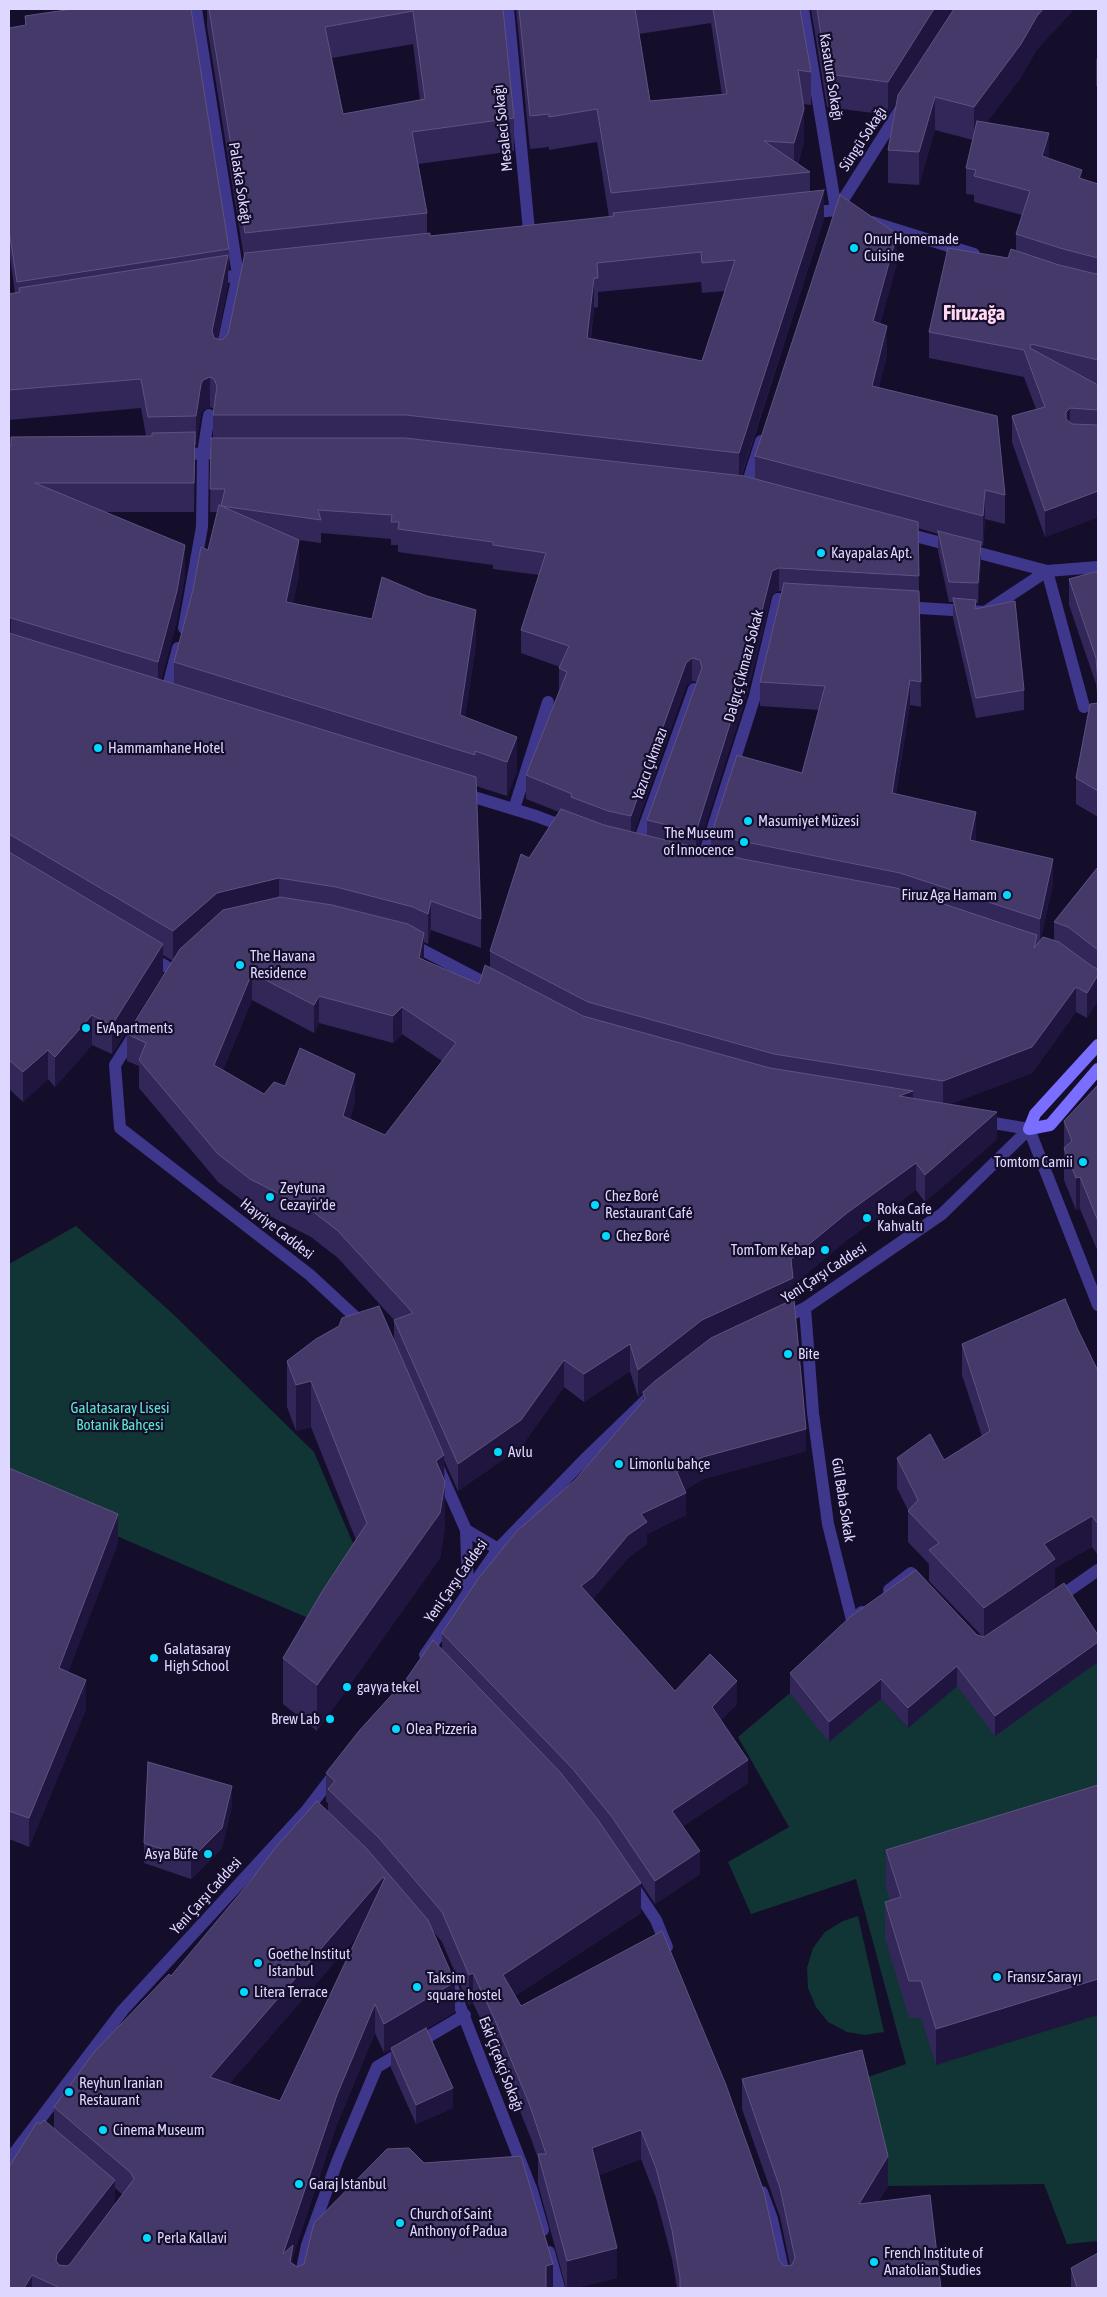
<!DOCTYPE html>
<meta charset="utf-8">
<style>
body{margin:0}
#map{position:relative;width:1107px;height:2297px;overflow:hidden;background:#150e2a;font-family:"Asap Condensed",sans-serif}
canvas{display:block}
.frame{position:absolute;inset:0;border:10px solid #ded7ff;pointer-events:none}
</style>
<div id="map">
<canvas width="1107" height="2297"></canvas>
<div class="frame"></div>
</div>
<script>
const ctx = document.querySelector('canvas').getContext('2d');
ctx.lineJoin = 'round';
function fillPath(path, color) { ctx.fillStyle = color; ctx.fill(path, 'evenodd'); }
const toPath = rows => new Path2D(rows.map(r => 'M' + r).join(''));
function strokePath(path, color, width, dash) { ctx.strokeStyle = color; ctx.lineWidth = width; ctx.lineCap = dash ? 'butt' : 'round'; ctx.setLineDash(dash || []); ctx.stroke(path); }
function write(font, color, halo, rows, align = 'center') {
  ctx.font = font + ' "Asap Condensed",sans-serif'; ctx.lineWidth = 4.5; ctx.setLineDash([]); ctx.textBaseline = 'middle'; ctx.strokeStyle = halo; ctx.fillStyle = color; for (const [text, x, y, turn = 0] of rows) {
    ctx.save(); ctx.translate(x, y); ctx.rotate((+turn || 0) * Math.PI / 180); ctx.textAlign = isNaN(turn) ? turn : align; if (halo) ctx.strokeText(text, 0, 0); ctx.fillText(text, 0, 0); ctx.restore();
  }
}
fillPath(toPath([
 [76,1226,174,1315,314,1452,358,1555,320,1623,9,1490,9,1264],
 [1098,1659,1098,2241,1067,2244,1044,2184,888,2186,862,2079,906,2064,856,1879,751,1914,728,1862,789,1827,738,1737,790,1693,881,1699,908,1728,957,1686],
 [858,1916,884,2032,865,2035,847,2032,828,2022,816,2007,808,1988,807,1968,813,1948,825,1932,843,1921]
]), '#113434');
strokePath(toPath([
 [196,9,238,275,221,354],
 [508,9,530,241],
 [803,9,836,210],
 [836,211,903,105],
 [808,213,836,210,850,215],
 [872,222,974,254],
 [212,279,257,273],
 [179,454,226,453],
 [745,491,761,441],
 [904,533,1047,571,1098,567],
 [903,607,985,612,1047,571,1084,707],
 [184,628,202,527,203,453,209,415],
 [165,698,178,648],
 [461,793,536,816,568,828],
 [514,809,548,702],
 [636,850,694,689],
 [701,865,755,696,778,599,796,600],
 [411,944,495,988],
 [148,956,174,971],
 [136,1032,115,1065,120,1128,310,1275,365,1326],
 [982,1121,1029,1129],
 [1029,1129,1098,1305],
 [805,1308,813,1413,828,1524,852,1620,862,1612],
 [781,1319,805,1308,942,1214,1029,1129],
 [438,1467,466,1530,468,1591],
 [466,1530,498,1549],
 [889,1590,911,1573,923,1586],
 [1055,1600,1098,1570],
 [425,1655,498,1549,586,1458,649,1397],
 [632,1884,656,1920,667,1947],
 [449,1978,532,2191,543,2230],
 [9,2160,123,2010,307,1810,336,1772],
 [762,2192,772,2219,787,2288],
 [549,2252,559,2288],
 [298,2288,307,2245,337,2162,377,2067,465,2015]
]), '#3e378c', 12);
strokePath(toPath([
 [1029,1129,1035,1114,1098,1045],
 [1029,1129,1050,1125,1098,1069]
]), '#796eff', 12);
fillPath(toPath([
 [207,9,503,9,514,118,514,151,418,164,427,213,427,233,430,236,609,217,597,142,549,150,549,147,530,149,516,9,800,9,811,72,811,105,803,104,804,142,798,163,810,172,810,191,824,219,742,475,755,479,755,456,897,263,880,324,887,355,879,387,1005,495,1005,524,985,519,983,546,981,545,981,562,978,603,976,603,976,608,1024,690,1024,710,976,718,953,618,953,602,949,602,938,551,938,534,918,528,921,707,910,705,896,794,976,837,975,841,1053,883,1041,939,1054,940,1054,922,1098,867,1098,1000,1087,1018,1076,1012,1032,1073,950,1104,997,1139,925,1202,916,1190,847,1240,793,1285,793,1300,806,1451,703,1479,685,1490,686,1515,647,1534,647,1544,628,1558,593,1599,675,1691,737,1704,721,1720,748,1783,683,1826,700,1874,655,1904,641,1883,641,1913,515,1996,521,2006,784,2266,790,2265,780,2217,742,2109,742,2079,888,2186,878,2202,941,2288,677,2288,672,2259,656,2198,641,2159,599,2175,617,2278,575,2288,566,2288,538,2184,538,2158,530,2136,494,2047,473,2003,469,2005,442,1942,432,1930,455,2012,426,2029,453,2108,416,2124,391,2068,391,2049,384,2053,375,2033,337,2124,293,2256,293,2263,297,2267,304,2264,424,2163,553,2288,9,2288,40,2124,54,2128,54,2107,171,1976,328,1812,328,1803,326,1802,326,1773,442,1650,442,1633,643,1402,643,1393,638,1397,630,1371,584,1402,564,1387,521,1447,458,1491,444,1460,445,1527,440,1558,317,1731,283,1704,283,1658,356,1540,311,1427,296,1431,287,1407,287,1361,394,1341,394,1320,338,1258,311,1237,250,1206,218,1182,139,1088,139,1066,127,1061,127,1034,173,961,163,955,163,974,112,1054,92,1045,55,1087,48,1079,23,1102,9,1089,9,445,11,445,11,437,146,436,141,408,9,420,9,294,15,293,9,250,9,28,25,26,25,16,229,249,228,285,217,339,222,340,228,334,244,258,207,26],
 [711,23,722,95,650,101,639,34],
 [413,44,420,100,343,114,332,58],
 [701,282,702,293,725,291,702,361,591,338,594,308,598,307,598,292],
 [210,407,214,409,213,415,213,438,211,438,210,512,217,512,208,550,174,662,174,684,161,680,177,620,185,575,106,512,194,512,195,445,196,445,201,413,203,410],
 [321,533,391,539,391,545,398,545,398,552,493,565,493,569,539,575,521,630,521,653,560,667,559,668,559,691,526,775,526,799,559,812,529,858,490,951,490,967,479,984,424,961,424,942,428,944,431,930,481,948,481,919,476,786,507,796,517,771,465,717,476,644,293,603,299,575,299,540,321,543],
 [779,591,782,591,760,682,760,706,819,710,802,773,711,835,711,851,698,848,747,694,772,594],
 [692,681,697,682,647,820,647,835,634,832,686,686],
 [252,1000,314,1033,319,1023,393,1043,402,1034,442,1061,385,1135,350,1119,355,1102,285,1086,264,1094,223,1070],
 [359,1934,280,2101,229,2084],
 [115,2188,123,2195,115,2205],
 [811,9,1073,9,1069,15,1037,49,1021,77,987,122,1049,158,1082,179,1098,184,1098,517,1045,537,1012,442,1012,416,1036,409,1024,377,929,358,929,332,1016,251,1016,234,1022,215,974,202,974,195,966,194,966,168,973,140,935,130,919,185,888,183,888,150,897,99,888,115,827,107],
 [1098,55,1098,87,1096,86,1096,60],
 [1098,571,1098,817,1076,804,1076,778,1098,703,1096,684,1069,605,1069,579],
 [1098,1085,1098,1252,1080,1209,1076,1210,1064,1180,1064,1121],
 [1078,1330,1098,1371,1098,1555,1092,1547,1055,1568,1055,1590,1098,1635,1098,1662,995,1736,957,1686,908,1728,881,1699,829,1742,790,1693,790,1673,977,1635,983,1637,929,1581,929,1564,908,1542,908,1510,897,1488,897,1458,944,1460,982,1436,962,1375,962,1344],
 [9,1468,118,1543,68,1672,86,1709,29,1847,9,1839],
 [1098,1785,936,2065,921,2018,909,2018,885,1938,885,1902,890,1900,886,1887,886,1850],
 [232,1806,222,1848,191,1879,144,1863,144,1843],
 [1071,2268,1098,2288,1071,2288]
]), '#332659');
fillPath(toPath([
 [934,9,956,9,888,115,888,82],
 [1043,9,1073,9,1069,15,1037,49,1021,77,974,140,974,107,1037,16],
 [935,97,935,130,919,185,919,152],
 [804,109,804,142,794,173,794,143],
 [1049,133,1049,159,1042,156],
 [1082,170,1082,196,1079,178],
 [824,190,824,219,739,482,739,453],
 [897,234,897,263,873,351,873,321],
 [228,255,228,285,212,360,212,331],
 [594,278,594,308,587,367,587,338],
 [887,326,887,355,872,415,872,386],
 [210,377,210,407,203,410,201,413,196,445,196,416,201,384,203,380],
 [1070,408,1070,435,1066,419,1066,412],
 [985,490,985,519,983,546,983,516],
 [1098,491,1098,517,1045,537,1045,511],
 [299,540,299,575,286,636,286,602],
 [981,542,981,562,978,603,978,583],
 [185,545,185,575,177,620,158,691,158,662],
 [779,568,779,591,772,594,747,694,696,856,696,832,772,571],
 [476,610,476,644,460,749,460,715],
 [9,618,11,618,11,647,9,648],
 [692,658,692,681,686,686,631,840,631,816,686,663],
 [910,680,910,705,892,818,892,793],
 [517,737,517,771,507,796,507,762],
 [976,812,976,837,970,865,970,840],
 [1053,859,1053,883,1040,944,1040,919],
 [279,878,279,908,173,961,173,931,217,893],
 [431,901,431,930,428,944,428,914],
 [424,933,424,960,419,985,419,958],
 [163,944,163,974,112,1054,112,1025],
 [252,973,252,1000,214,1092,214,1065],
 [1098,975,1098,1000,1087,1018,1087,993],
 [1076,987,1076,1012,1032,1073,943,1107,943,1081],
 [319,996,319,1023,314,1033,314,1005],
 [402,1007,402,1034,393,1043,393,1016],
 [92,1015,92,1045,55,1087,55,1057],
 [48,1050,48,1079,23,1102,23,1072],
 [355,1074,355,1102,343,1143,343,1116],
 [913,1091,913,1118,899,1096],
 [997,1112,997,1139,925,1202,925,1175],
 [916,1163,916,1190,847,1240,793,1285,793,1305,702,1347,638,1397,638,1370,702,1320,791,1259,847,1213],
 [1080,1177,1080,1209,1076,1210,1076,1178],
 [630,1344,630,1371,584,1402,584,1374],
 [564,1360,564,1387,521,1447,458,1491,458,1464],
 [311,1381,311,1427,296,1431,296,1385],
 [806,1429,806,1451,703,1479,677,1495,677,1472,703,1457],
 [444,1455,445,1527,440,1558,317,1731,317,1685,436,1461],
 [686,1493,686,1515,647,1534,647,1544,628,1558,593,1599,581,1586,641,1514],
 [118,1514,118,1543,59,1696,59,1668],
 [1092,1516,1092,1547,1055,1568,1055,1590,984,1638,984,1608,1044,1544],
 [1098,1642,1098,1662,995,1736,995,1716],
 [957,1666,957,1686,908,1728,908,1708],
 [881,1679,881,1699,829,1742,829,1722],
 [86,1680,86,1709,29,1847,29,1818],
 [737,1681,737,1704,712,1730,712,1707],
 [748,1760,748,1783,672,1833,672,1811],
 [232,1786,232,1806,222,1848,191,1879,191,1859],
 [700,1851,700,1874,655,1904,655,1881],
 [383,1877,383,1906,210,2106,210,2077],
 [641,1883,641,1913,503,2004,503,1975],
 [473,1973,473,2003,469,2005,469,1975],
 [1098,1979,1098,2015,936,2065,936,2029],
 [455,1982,455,2012,384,2053,384,2024],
 [375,2004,375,2033,337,2124,293,2256,293,2274,283,2254,337,2095],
 [453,2088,453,2108,416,2124,416,2105],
 [641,2130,641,2159,592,2177,592,2148],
 [888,2156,888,2186,859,2233,859,2204],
 [115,2180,115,2209,57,2287,56,2261,57,2254],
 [617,2248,617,2278,575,2288,567,2288,567,2261],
 [553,2264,553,2288,546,2288,546,2266],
 [32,2275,32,2288,24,2288]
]), '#1f153e');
const building = toPath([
 [73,9,186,9,186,10,191,9,229,249,17,282,9,230,9,28,26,25,25,16,73,9],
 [209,9,503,9,514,118,412,132,427,213,245,233,209,9],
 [413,11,425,99,343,114,325,27,413,11],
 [519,9,635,9,650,101,727,94,713,9,800,9,811,72,798,70,804,109,794,143,764,141,810,172,611,193,597,109,549,117,549,114,530,116,519,9],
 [817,9,934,9,888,82,827,74,817,9],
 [954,9,1043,9,1037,16,1021,44,974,107,935,97,919,152,888,150,898,95,954,9],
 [977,121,1049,133,1042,156,1082,170,1079,178,1098,184,1098,258,1063,249,1016,234,1030,191,974,176,976,170,966,168,977,121],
 [824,190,739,453,406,415,213,415,217,386,214,379,210,377,203,380,201,384,196,416,148,417,141,379,9,390,9,294,20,292,19,288,228,255,212,331,214,338,222,340,228,334,245,253,430,233,430,236,614,216,613,213,824,190],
 [701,252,702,263,735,260,702,361,587,338,594,278,598,278,597,263,701,252],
 [840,195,897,234,873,321,887,326,872,386,997,416,1005,495,985,490,983,516,755,456,840,195],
 [948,248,1008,258,1011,249,1059,265,1096,274,1098,273,1098,360,1031,344,1030,348,1098,385,1098,410,1070,408,1066,412,1066,419,1072,424,1098,425,1098,491,1045,511,1012,416,1045,407,1024,350,929,332,948,248],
 [195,432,194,483,35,483,185,545,177,591,158,662,11,618,9,618,9,445,11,445,11,437,152,436,152,433,195,432],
 [211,438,405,438,744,476,918,522,919,576,779,568,772,571,747,670,696,832,647,820,702,668,700,660,692,658,686,663,631,816,608,811,571,797,572,794,526,775,567,672,559,668,569,646,521,630,546,553,493,545,493,542,398,529,399,522,391,522,392,515,318,510,321,520,221,506,225,489,210,489,211,438],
 [219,505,299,540,286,602,372,619,382,577,427,596,476,610,460,715,517,737,507,762,475,751,475,755,174,662,193,590,201,547,208,550,219,505],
 [938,531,981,542,978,583,949,582,938,531],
 [1098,571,1098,684,1096,658,1069,579,1098,571],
 [784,583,919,591,921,682,910,680,892,793,976,812,970,840,1053,859,1040,919,900,873,711,835,737,755,802,773,825,686,760,682,784,583],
 [953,598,976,600,975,609,1015,601,1024,690,976,698,953,598],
 [9,633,476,777,481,919,431,901,428,914,413,907,336,887,279,878,217,893,173,931,9,834,9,633],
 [1098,703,1098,791,1076,778,1090,704,1098,703],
 [561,809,604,825,743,859,896,888,1037,935,1034,948,1043,937,1059,942,1093,967,1098,969,1098,975,1087,993,1076,987,1032,1047,943,1081,774,1054,588,1002,490,951,521,854,529,858,561,809],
 [9,852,163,944,112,1025,92,1015,55,1057,48,1050,23,1072,9,1060,9,852],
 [1098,867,1098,950,1068,927,1054,922,1098,867],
 [280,897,332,905,408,924,424,933,419,958,479,984,485,965,583,1016,770,1068,913,1091,899,1096,997,1112,925,1175,916,1163,847,1213,791,1259,793,1278,702,1320,638,1370,630,1344,584,1374,564,1360,521,1420,458,1464,394,1320,413,1313,338,1231,311,1210,250,1179,218,1154,139,1060,146,1043,127,1034,180,949,223,910,280,897],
 [252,973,314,1005,319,996,393,1016,402,1007,456,1043,385,1135,343,1116,355,1074,300,1048,285,1086,274,1082,264,1094,214,1065,252,973],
 [1098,1085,1098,1221,1080,1177,1076,1178,1064,1148,1072,1141,1064,1121,1098,1085],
 [794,1299,806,1429,703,1457,677,1472,686,1493,641,1514,647,1522,628,1535,593,1577,581,1586,675,1691,710,1654,737,1681,712,1707,748,1760,672,1811,700,1851,655,1881,612,1817,572,1768,442,1633,478,1579,516,1532,575,1480,645,1399,643,1392,655,1381,711,1338,794,1299],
 [1065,1299,1078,1330,1098,1371,1098,1524,1092,1516,1044,1544,1055,1559,984,1608,929,1550,939,1543,908,1511,918,1500,897,1458,930,1434,944,1460,990,1431,962,1344,1065,1299],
 [379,1306,444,1455,436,1461,445,1482,440,1513,317,1685,283,1658,323,1590,367,1523,311,1381,296,1385,287,1361,316,1339,339,1326,342,1318,379,1306],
 [9,1468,118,1514,59,1668,86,1680,29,1818,9,1811,9,1468],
 [916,1570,977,1635,984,1637,1064,1583,1098,1635,1098,1642,995,1716,957,1666,908,1708,881,1679,829,1722,790,1673,850,1617,916,1570],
 [433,1640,560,1772,598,1820,641,1883,503,1975,521,2006,662,1931,726,2085,764,2192,779,2260,784,2266,792,2265,795,2258,780,2188,742,2079,862,2050,888,2156,859,2204,930,2195,941,2288,680,2288,680,2278,672,2230,656,2168,641,2130,592,2148,617,2248,567,2261,538,2154,546,2154,530,2106,494,2018,473,1973,469,1975,442,1912,379,1838,328,1789,335,1781,326,1773,359,1731,407,1678,433,1640],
 [148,1762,232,1786,222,1828,191,1859,144,1843,148,1762],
 [1098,1785,1098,1979,936,2029,921,1981,909,1981,885,1902,901,1897,886,1850,1098,1785],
 [317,1801,367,1849,428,1920,455,1982,384,2024,375,2004,337,2095,283,2254,293,2245,290,2262,297,2267,304,2264,314,2223,387,2149,409,2148,424,2163,521,2156,553,2264,546,2266,546,2288,60,2288,32,2275,24,2288,9,2288,9,2167,37,2122,40,2124,44,2120,115,2180,57,2254,56,2261,59,2265,67,2266,70,2264,134,2179,131,2173,54,2107,95,2051,169,1974,171,1976,252,1879,276,1847,317,1801],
 [383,1877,385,1878,280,2101,210,2077,383,1877],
 [426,2028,453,2088,416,2105,391,2048,426,2028],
 [1098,2253,1098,2288,1077,2288,1071,2268,1098,2253]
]);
fillPath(building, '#45396a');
strokePath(building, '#5d5282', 1);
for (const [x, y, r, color] of [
 [854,248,5,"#03d9ff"],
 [821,553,5,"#03d9ff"],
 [98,748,5,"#03d9ff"],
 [748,821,5,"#03d9ff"],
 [744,842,5,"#03d9ff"],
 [1007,895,5,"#03d9ff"],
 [240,965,5,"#03d9ff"],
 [86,1028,5,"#03d9ff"],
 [1083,1162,5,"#03d9ff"],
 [270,1197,5,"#03d9ff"],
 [595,1205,5,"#03d9ff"],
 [867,1218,5,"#03d9ff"],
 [606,1236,5,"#03d9ff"],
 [825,1250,5,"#03d9ff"],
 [788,1354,5,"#03d9ff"],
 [498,1452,5,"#03d9ff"],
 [619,1464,5,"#03d9ff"],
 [154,1658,5,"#03d9ff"],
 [347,1687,5,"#03d9ff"],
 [330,1719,5,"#03d9ff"],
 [396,1729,5,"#03d9ff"],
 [208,1854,5,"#03d9ff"],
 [258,1963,5,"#03d9ff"],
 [997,1977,5,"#03d9ff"],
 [417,1987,5,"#03d9ff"],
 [244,1992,5,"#03d9ff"],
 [69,2092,5,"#03d9ff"],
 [103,2130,5,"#03d9ff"],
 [299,2184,5,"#03d9ff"],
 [400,2223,5,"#03d9ff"],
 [147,2238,5,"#03d9ff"],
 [874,2262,5,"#03d9ff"]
]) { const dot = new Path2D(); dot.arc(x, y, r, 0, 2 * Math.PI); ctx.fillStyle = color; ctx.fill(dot); strokePath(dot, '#150e2a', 2); }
write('15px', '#ded7ff', '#150e2a', [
 ["Kasatura Sokağı",831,77,81],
 ["Mesaleci Sokağı",503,128,-96],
 ["Süngü Sokağı",863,139,-57],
 ["Palaska Sokağı",240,183,81],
 ["Dalgıç Çıkmazı Sokak",744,666,-75],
 ["Yazıcı Çıkmazı",650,764,-70],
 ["Hayriye Caddesi",277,1229,38],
 ["Yeni Çarşı Caddesi",824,1273,-33],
 ["Gül Baba Sokak",843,1500,81],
 ["Yeni Çarşı Caddesi",456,1581,-55],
 ["Yeni Çarşı Caddesi",206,1896,-48],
 ["Eski Çiçekçi Sokağı",501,2064,69]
]);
write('15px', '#ded7ff', '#150e2a', [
 ["Onur Homemade",864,239],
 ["Cuisine",864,256],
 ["Kayapalas Apt.",831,553],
 ["Hammamhane Hotel",108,748],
 ["Masumiyet Müzesi",758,821],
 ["The Museum",734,833,"right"],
 ["of Innocence",734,850,"right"],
 ["Firuz Aga Hamam",997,895,"right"],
 ["The Havana",250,956],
 ["Residence",250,973],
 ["EvApartments",96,1028],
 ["Tomtom Camii",1073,1162,"right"],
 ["Zeytuna",280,1188],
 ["Cezayir'de",280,1205],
 ["Chez Boré",605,1196],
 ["Restaurant Café",605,1213],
 ["Roka Cafe",877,1209],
 ["Kahvaltı",877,1226],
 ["Chez Boré",616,1236],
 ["TomTom Kebap",815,1250,"right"],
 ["Bite",798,1354],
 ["Avlu",508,1452],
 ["Limonlu bahçe",629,1464],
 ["Galatasaray",164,1649],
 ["High School",164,1666],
 ["gayya tekel",357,1687],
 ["Brew Lab",320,1719,"right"],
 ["Olea Pizzeria",406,1729],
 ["Asya Büfe",198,1854,"right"],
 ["Goethe Institut",268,1954],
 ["Istanbul",268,1971],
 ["Fransız Sarayı",1007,1977],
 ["Taksim",427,1978],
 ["square hostel",427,1995],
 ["Litera Terrace",254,1992],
 ["Reyhun Iranian",79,2083],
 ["Restaurant",79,2100],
 ["Cinema Museum",113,2130],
 ["Garaj Istanbul",309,2184],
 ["Church of Saint",410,2214],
 ["Anthony of Padua",410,2231],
 ["Perla Kallavi",157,2238],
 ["French Institute of",884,2253],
 ["Anatolian Studies",884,2270]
], 'left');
write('15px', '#5ae8cc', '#150e2a', [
 ["Galatasaray Lisesi",120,1408],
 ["Botanik Bahçesi",120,1425]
]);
write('bold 20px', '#ffd9ef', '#150e2a', [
 ["Firuzağa",974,314]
]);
</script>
